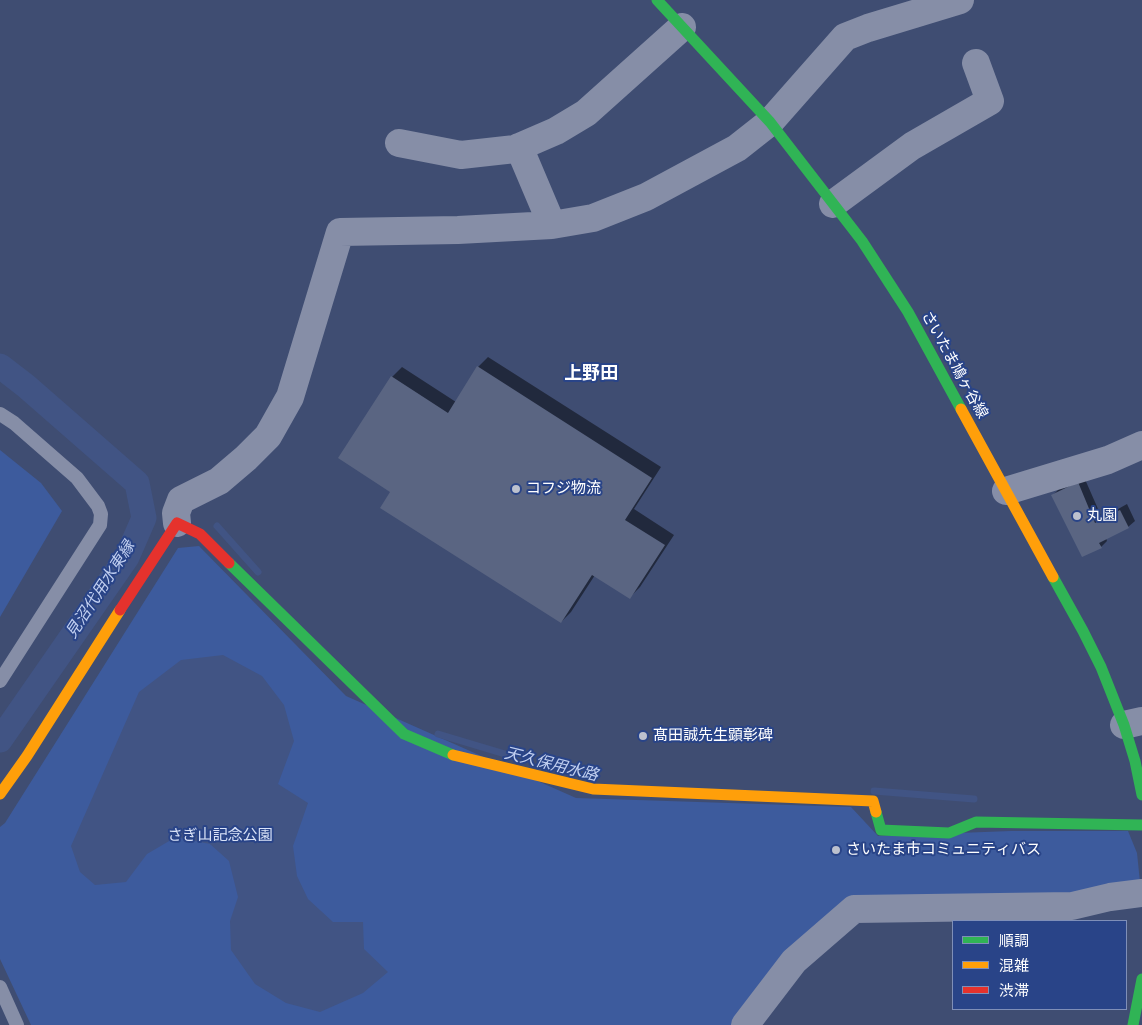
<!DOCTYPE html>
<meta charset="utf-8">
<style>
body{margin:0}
#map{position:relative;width:1142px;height:1025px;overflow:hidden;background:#3f4d72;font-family:"DM Sans","Noto Sans JP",sans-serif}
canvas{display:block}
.legend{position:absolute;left:952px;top:920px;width:175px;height:90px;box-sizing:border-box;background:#294488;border:1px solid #7f8fb8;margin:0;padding:6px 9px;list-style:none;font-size:15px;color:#fff}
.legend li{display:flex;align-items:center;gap:10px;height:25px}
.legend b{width:25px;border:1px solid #7f8fb8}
</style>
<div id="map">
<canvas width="1142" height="1025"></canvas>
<ul class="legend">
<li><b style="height:6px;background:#30b455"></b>順調</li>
<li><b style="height:6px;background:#ff9f0a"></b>混雑</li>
<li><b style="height:6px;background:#e5322d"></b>渋滞</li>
</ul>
</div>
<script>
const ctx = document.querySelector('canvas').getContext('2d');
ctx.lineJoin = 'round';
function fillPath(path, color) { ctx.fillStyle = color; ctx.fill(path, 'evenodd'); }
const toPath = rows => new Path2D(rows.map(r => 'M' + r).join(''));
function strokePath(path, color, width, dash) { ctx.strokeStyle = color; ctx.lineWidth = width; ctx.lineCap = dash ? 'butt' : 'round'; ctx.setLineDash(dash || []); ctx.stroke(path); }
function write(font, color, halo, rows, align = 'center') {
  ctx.font = font + ' "DM Sans","Noto Sans JP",sans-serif'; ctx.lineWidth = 4; ctx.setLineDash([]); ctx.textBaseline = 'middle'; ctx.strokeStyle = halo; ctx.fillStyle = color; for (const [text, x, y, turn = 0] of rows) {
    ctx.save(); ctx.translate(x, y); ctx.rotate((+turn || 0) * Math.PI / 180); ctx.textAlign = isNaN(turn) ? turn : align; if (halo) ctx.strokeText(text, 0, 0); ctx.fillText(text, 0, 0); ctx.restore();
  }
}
fillPath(toPath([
 [0,450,41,483,62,511,0,617],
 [199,546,346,696,576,798,851,807,878,836,1011,831,1128,831,1137,853,1140,882,1068,895,855,896,733,1025,31,1025,0,959,0,827,5,823,178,548]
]), '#3d5b9d');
fillPath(toPath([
 [223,655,262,676,284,705,294,741,278,784,308,803,293,846,297,876,308,899,333,922,363,922,364,949,388,972,363,993,320,1012,286,1003,255,984,231,950,230,921,238,897,229,861,210,844,176,837,147,854,126,882,95,885,80,872,71,846,139,692,181,660]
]), '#415484');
fillPath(toPath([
 [488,357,661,467,634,509,674,535,640,587,630,597,595,575,571,612,561,622,392,491,392,377,402,367,456,402,478,367],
 [1084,477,1102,518,1127,504,1135,521,1128,527,1106,538,1107,541,1101,547,1053,495,1059,489]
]), '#0007');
strokePath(toPath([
 [217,526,258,572],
 [438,734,505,754],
 [874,791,974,799]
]), '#415484', 7);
strokePath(toPath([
 [0,366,26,386,137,483,144,518,127,557,0,740]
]), '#415484', 25);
fillPath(toPath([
 [477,366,652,478,625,520,665,545,630,599,592,575,561,623,380,508,390,492,338,458,391,376,448,413],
 [1078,482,1095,523,1120,510,1129,528,1099,543,1102,548,1082,557,1051,495]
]), '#5a6582');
strokePath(toPath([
 [0,414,14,423,77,478,98,506,101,514,100,525,0,681],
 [0,987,17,1025]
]), '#868ea7', 14);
strokePath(toPath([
 [399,143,461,155,515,149,519,147,556,131,586,113,682,27],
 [519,147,552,225],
 [833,204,912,146,990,101,976,63],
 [1006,491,1108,460,1142,445],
 [177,523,176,513,181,500,219,481,246,458,268,436,290,397,340,232,458,230,552,225,593,218,646,197,737,148,770,122,845,37,868,28,960,0],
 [1124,725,1142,721],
 [745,1025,794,961,854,909,1072,906,1110,897,1142,893]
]), '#868ea7', 28);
strokePath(toPath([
 [657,0,770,122,862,241,908,312,961,409],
 [229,563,404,734,453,755],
 [1053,577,1083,631,1101,667,1124,725,1135,761,1142,795],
 [876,812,881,830,949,833,976,822,1142,825],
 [1133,1025,1142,979]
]), '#30b455', 11);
strokePath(toPath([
 [961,409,1053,577],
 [453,755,593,789,873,801,876,812],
 [0,794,27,756,120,610]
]), '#ff9f0a', 11);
strokePath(toPath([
 [120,610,177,523,200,534,229,563]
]), '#e5322d', 11);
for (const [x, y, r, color] of [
 [516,489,5,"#bcc1ce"],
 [1077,516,5,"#bcc1ce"],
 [643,736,5,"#bcc1ce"],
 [836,850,5,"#bcc1ce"]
]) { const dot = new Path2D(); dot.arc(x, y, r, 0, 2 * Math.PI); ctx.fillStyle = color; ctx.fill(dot); strokePath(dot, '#294488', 2); }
write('15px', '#fff', '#294488', [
 ["さいたま鳩ヶ谷線",954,365,61]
]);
write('15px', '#fff', '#294488', [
 ["コフジ物流",526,489],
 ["丸園",1087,516],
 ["髙田誠先生顕彰碑",653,736],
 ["さいたま市コミュニティバス",846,850]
], 'left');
write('15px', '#d9e2f7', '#294488', [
 ["さぎ山記念公園",220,836]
]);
write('italic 16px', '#c1cff0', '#294488', [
 ["見沼代用水東縁",101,590,-57],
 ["天久保用水路",551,765,14]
]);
write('bold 18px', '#fff', '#294488', [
 ["上野田",591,374]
]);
</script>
